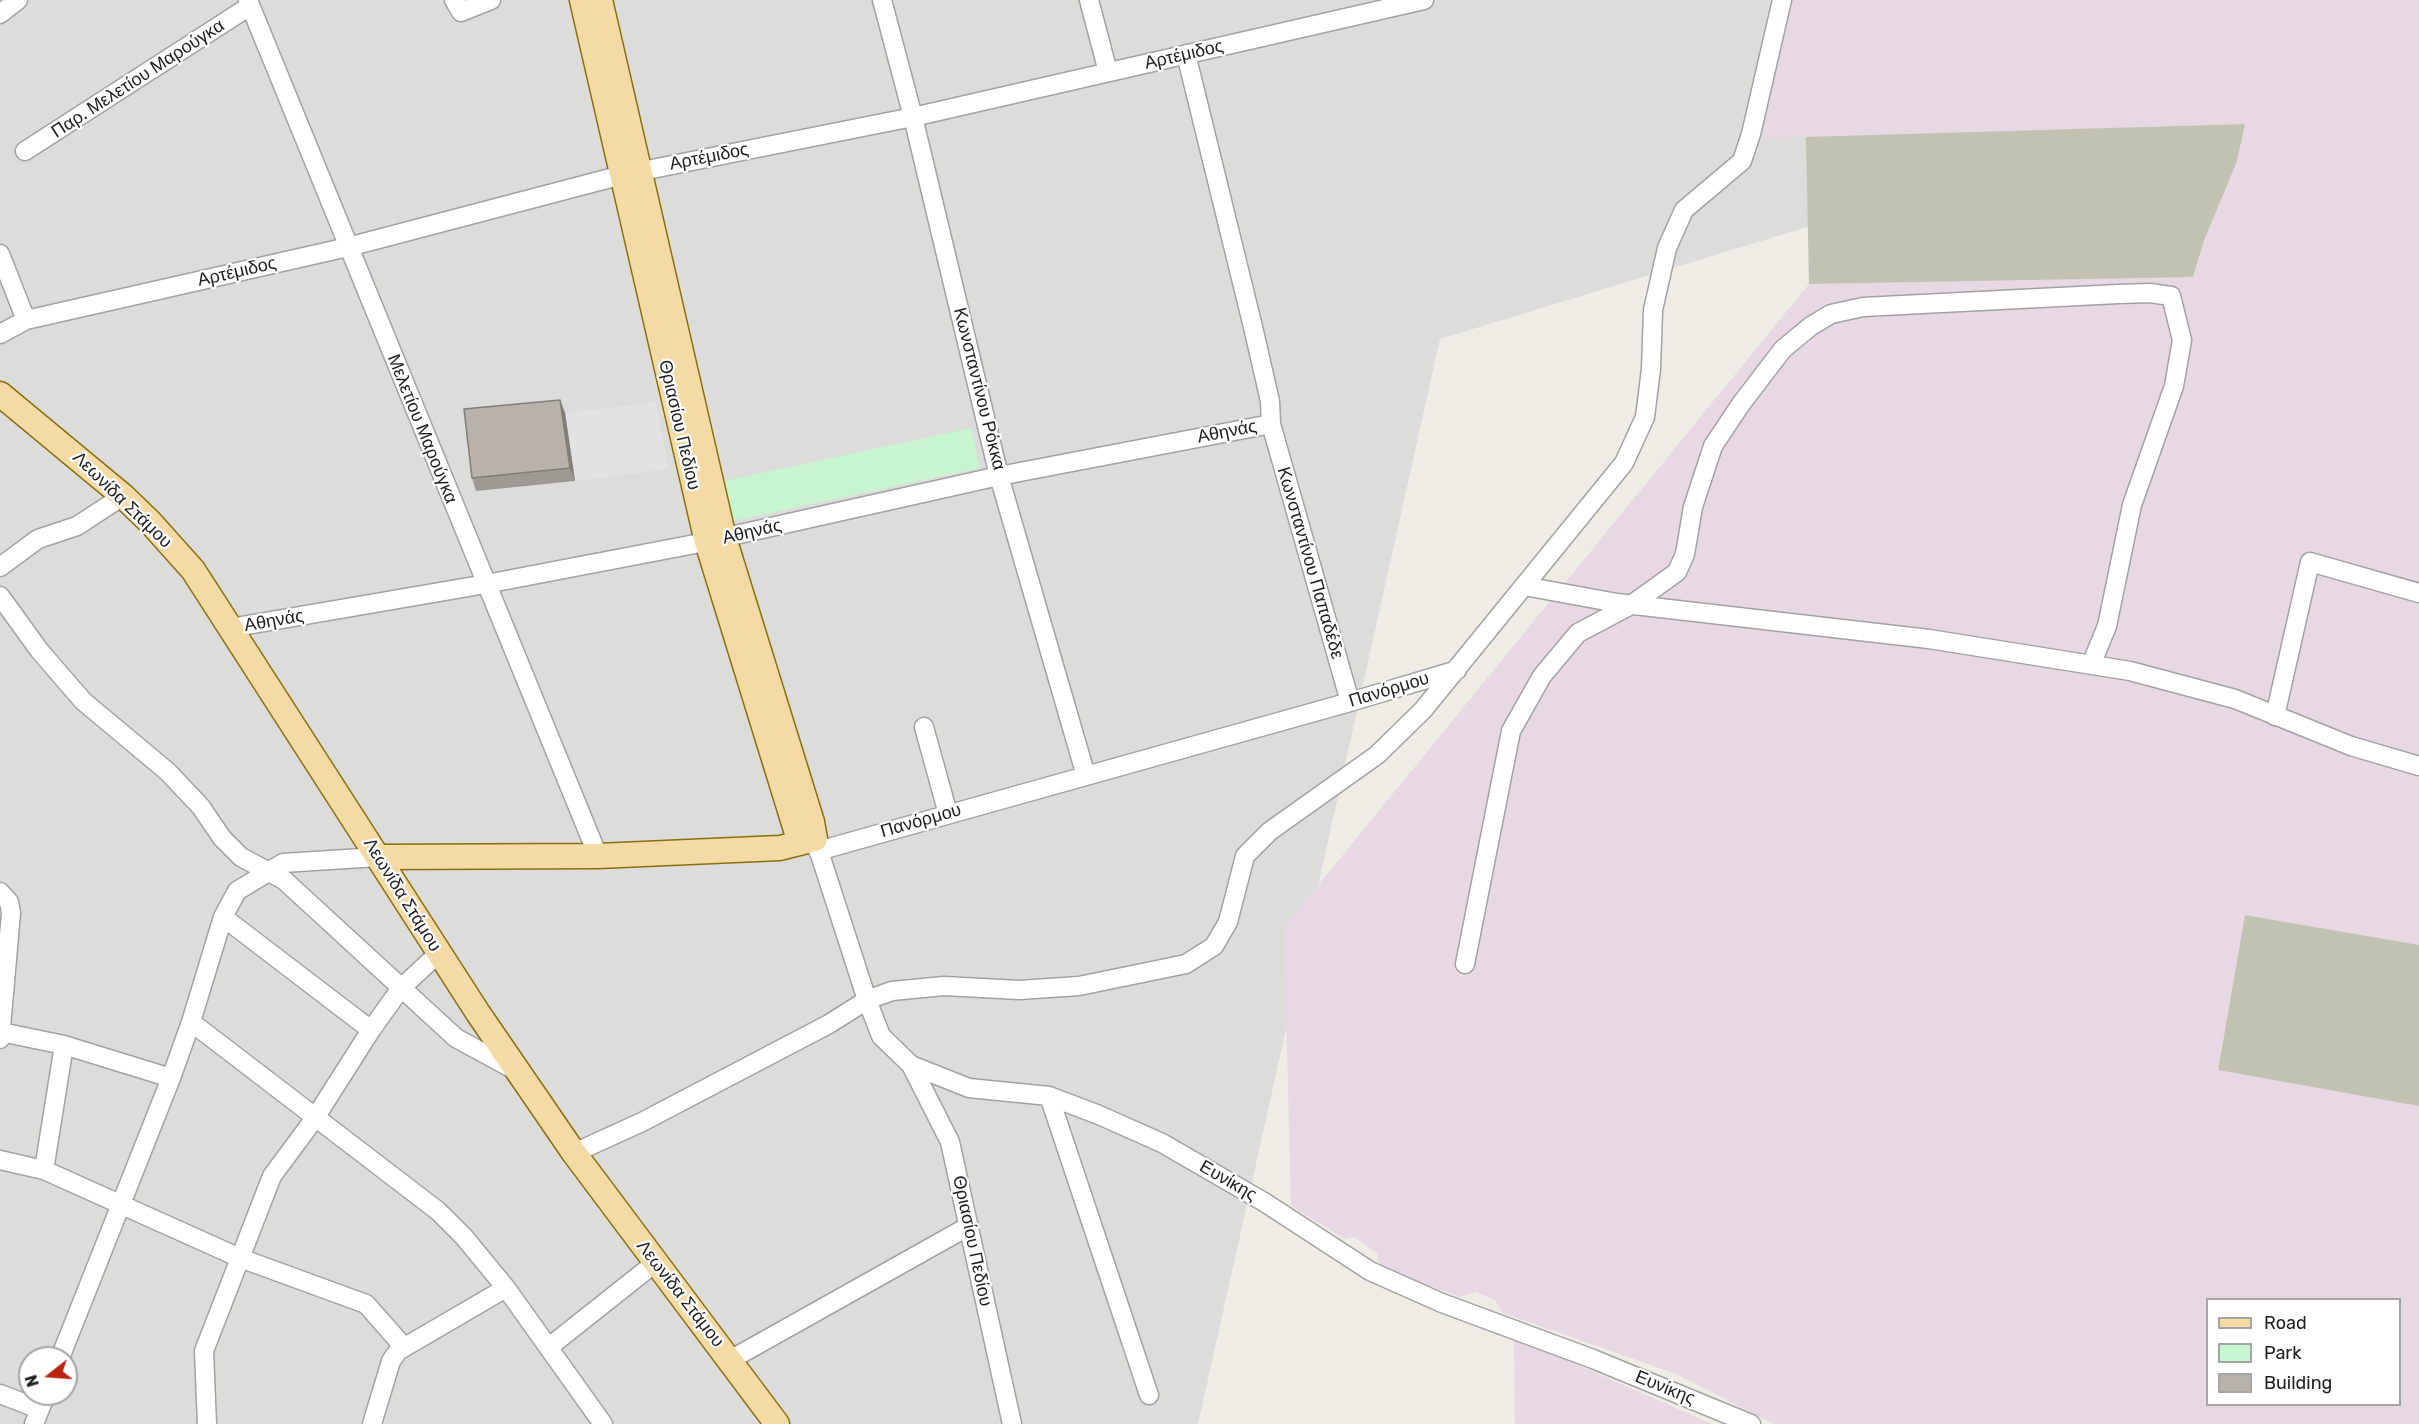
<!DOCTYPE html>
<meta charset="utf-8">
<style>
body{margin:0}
#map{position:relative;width:2419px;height:1424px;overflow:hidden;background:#eeece5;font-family:Rubik,sans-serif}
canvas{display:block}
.legend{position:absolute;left:2206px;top:1298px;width:195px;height:108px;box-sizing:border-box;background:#fff;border:2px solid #a5a5a5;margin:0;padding:8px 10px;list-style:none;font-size:18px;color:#1e1e1e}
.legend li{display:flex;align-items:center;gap:12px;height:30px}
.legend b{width:30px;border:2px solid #a5a5a5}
.north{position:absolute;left:18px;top:1346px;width:60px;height:60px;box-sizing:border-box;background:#fff;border:2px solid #a5a5a5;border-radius:50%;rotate:253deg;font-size:16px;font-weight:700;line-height:24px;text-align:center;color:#1e1e1e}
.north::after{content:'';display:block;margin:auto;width:21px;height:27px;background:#bb2311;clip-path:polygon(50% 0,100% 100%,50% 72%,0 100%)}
</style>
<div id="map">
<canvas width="2419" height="1424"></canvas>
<ul class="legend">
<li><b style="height:8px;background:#f4daa5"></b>Road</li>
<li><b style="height:16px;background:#c6f5cf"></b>Park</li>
<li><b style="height:16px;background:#b8b2ab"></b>Building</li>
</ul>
<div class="north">N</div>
</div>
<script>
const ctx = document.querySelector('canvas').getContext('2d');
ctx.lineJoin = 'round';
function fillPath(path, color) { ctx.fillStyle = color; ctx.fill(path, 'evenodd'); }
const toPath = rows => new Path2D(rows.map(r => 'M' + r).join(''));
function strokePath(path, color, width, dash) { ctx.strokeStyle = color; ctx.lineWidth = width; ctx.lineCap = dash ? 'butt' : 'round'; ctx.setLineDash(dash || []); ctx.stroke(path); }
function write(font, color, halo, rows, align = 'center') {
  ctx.font = font + ' Rubik,sans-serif'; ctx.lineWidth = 4.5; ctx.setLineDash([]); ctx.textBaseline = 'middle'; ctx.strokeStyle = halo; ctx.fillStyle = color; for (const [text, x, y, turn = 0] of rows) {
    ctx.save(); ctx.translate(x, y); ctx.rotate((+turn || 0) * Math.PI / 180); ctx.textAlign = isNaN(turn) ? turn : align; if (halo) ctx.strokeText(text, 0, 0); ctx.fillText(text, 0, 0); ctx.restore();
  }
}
fillPath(toPath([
 [0,0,2327,0,2171,116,1440,339,1198,1424,0,1424],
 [30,1358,66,1358,66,1394,30,1394]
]), '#dcdcdb');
fillPath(toPath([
 [1792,0,2419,0,2419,945,2245,915,2218,1069,2419,1106,2419,1424,1774,1424,1674,1373,1503,1313,1495,1300,1476,1292,1461,1297,1402,1276,1379,1263,1377,1253,1354,1237,1345,1239,1291,1206,1284,927,1809,284,2194,276,2205,238,2245,124,1763,138],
 [2208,1300,2400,1300,2400,1404,2208,1404],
 [1514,1337,1712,1424,1515,1424]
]), '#e7d8e3');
fillPath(toPath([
 [2245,124,2237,161,2205,238,2193,277,1809,284,1806,137],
 [2245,915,2419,945,2419,1106,2218,1070]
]), '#c1c2b2');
fillPath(toPath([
 [971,428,980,468,732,521,724,481]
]), '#c6f5cf');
fillPath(toPath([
 [656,402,668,469,575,481,565,413]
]), '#e2e2e2');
const minor = toPath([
 [248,0,598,856],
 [454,0,461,12,491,0],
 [882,0,913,117,999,476,1086,776],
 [1089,0,1108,72],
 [0,14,18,0],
 [1186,54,1253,327,1270,401,1271,424,1350,702],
 [25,151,250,6],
 [0,254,26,320],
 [0,334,26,320,348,247,622,175,913,117,1424,0],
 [0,567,38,539,77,526,123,496],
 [1524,586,1617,603,1929,639,2130,671,2235,699,2351,746,2419,766],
 [0,596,39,650,83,701,168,772,201,807,222,838,241,857,284,880,456,1038,515,1070],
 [230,628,486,584,695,544,999,476,1271,424],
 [2275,716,2310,562,2419,593],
 [924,727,948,814],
 [815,839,867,1000,881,1036,911,1065,969,1088,1049,1096,1099,1115,1162,1143,1264,1202,1370,1271,1442,1303,1593,1359,1751,1424],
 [818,851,1350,702,1457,670],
 [0,892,9,902,11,913,0,1039],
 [223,917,371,1030],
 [1465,964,1511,731,1542,676,1578,633,1631,605,1677,572,1685,554,1693,507,1713,446,1741,404,1783,349,1811,326,1831,314,1863,307,2118,294,2150,293,2171,296,2182,340,2174,386,2132,505,2107,626,2091,665],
 [191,1022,438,1211,464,1237,506,1288,603,1424],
 [1,1032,64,1045,171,1078],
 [911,1065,950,1142,1012,1424],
 [1049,1096,1149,1395],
 [574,1153,642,1122,829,1024,867,1000,892,991,944,986,1019,990,1079,986,1186,964,1214,946,1228,922,1245,856,1270,831,1377,755,1423,710,1624,463,1645,417,1651,369,1653,310,1667,248,1684,210,1742,161,1751,134,1782,0],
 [0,1160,44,1170,240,1258,366,1304,403,1346],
 [44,1170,64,1045],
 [549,1347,655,1263],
 [60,1358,171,1078,191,1022,223,917,237,891,283,863,378,857],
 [730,1360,969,1226],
 [0,1394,39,1409],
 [34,1424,46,1394],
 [207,1424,204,1351,272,1176,315,1118,371,1030,401,988,439,953],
 [372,1424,391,1361,398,1351,506,1288]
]);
const major = toPath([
 [582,0,707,542,800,843],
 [0,394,123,496,150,522,193,570,478,1013,574,1153,777,1424],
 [378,857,598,856,780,848,815,839,812,822,724,538,600,0]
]);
strokePath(minor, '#a2a2a2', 21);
strokePath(major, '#8c6f0d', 27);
strokePath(minor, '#fff', 18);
strokePath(major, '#f4daa5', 24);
fillPath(toPath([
 [560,400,565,413,575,481,476,491,472,478]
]), '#9e9993');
fillPath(toPath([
 [560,400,565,413,575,481,570,468]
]), '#817d78');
const building = toPath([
 [560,400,570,468,472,478,464,409,560,400]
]);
fillPath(building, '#b8b2ab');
strokePath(building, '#817d78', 1.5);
write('18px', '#1e1e1e', '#fff', [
 ["Αρτέμιδος",1184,55,-13],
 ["Παρ. Μελετίου Μαρούγκα",138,79,-33],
 ["Αρτέμιδος",709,157,-11],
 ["Αρτέμιδος",237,272,-13],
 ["Κωνσταντίνου Ρόκκα",979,389,76],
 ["Θριασίου Πεδίου",679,425,77],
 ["Μελετίου Μαρούγκα",422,429,68],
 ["Αθηνάς",1227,432,-11],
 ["Λεωνίδα Στάμου",122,500,44],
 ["Αθηνάς",752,532,-13],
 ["Κωνσταντίνου Παπαδέδε",1310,563,74],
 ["Αθηνάς",274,621,-10],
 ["Πανόρμου",1389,690,-17],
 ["Πανόρμου",921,821,-16],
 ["Λεωνίδα Στάμου",402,895,58],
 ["Ευνίκης",1228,1181,30],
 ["Θριασίου Πεδίου",972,1241,78],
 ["Λεωνίδα Στάμου",680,1294,52],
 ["Ευνίκης",1665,1388,22]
]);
</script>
